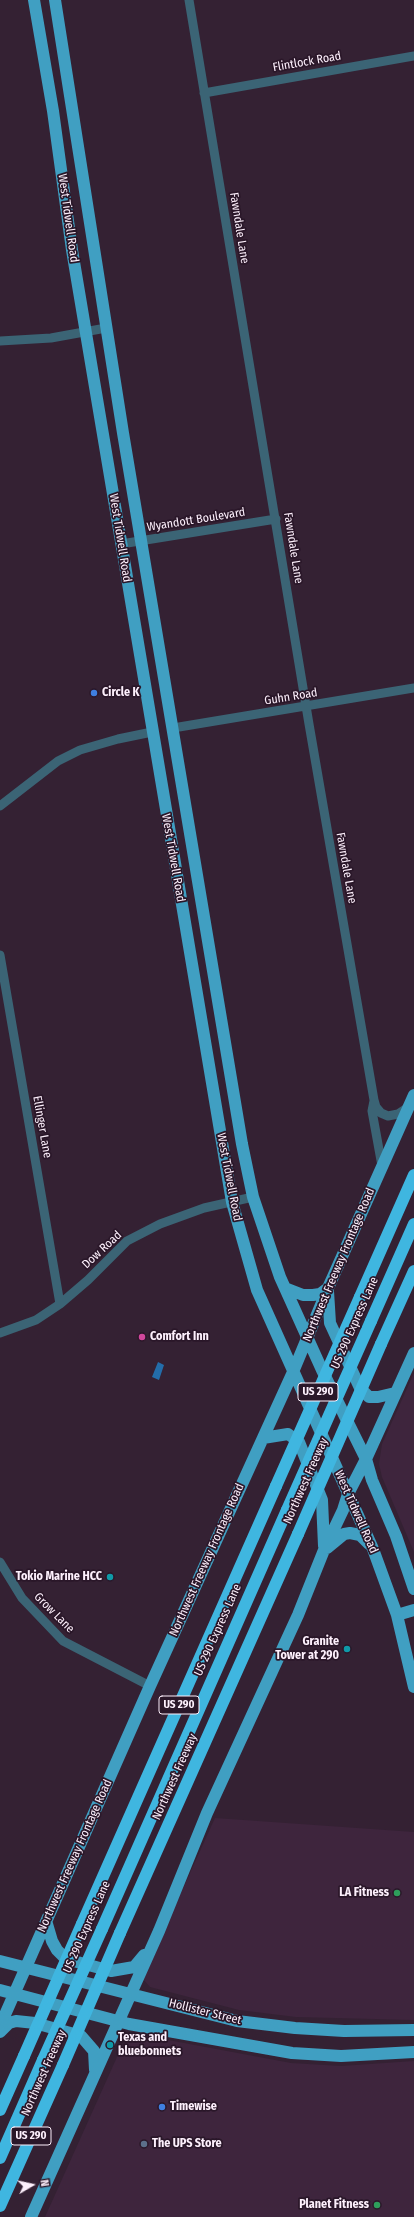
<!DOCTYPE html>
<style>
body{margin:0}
#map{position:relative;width:414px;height:2217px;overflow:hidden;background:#342133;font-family:"Fira Sans Condensed",sans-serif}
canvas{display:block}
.north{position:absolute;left:12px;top:2165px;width:40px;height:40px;-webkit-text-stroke:3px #2a1729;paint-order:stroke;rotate:81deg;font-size:11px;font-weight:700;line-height:16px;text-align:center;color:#fdf0fc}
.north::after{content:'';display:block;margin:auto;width:14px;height:18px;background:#fdf0fc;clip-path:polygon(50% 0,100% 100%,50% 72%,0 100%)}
</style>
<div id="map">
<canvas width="414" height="2217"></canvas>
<div class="north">N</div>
</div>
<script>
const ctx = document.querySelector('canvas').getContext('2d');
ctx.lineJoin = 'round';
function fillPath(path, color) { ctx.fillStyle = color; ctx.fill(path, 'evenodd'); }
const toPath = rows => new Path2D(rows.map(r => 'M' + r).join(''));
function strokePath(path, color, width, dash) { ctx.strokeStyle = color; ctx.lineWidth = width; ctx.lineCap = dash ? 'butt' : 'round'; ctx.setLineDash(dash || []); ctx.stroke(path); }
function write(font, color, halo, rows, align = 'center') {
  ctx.font = font + ' "Fira Sans Condensed",sans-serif'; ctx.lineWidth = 3.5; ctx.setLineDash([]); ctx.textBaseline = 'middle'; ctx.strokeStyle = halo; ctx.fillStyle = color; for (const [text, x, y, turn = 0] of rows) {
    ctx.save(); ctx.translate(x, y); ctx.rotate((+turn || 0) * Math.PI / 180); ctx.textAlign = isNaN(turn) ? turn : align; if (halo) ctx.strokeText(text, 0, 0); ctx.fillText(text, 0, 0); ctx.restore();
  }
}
fillPath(toPath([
 [414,1373,414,1552,382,1477,379,1464,382,1444],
 [215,1818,414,1832,414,2020,296,2017,239,2010,150,1987,144,1980,145,1972],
 [136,2034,291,2063,341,2066,414,2061,414,2217,45,2217,122,2046]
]), '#3e253d');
fillPath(toPath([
 [158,1362,164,1365,159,1380,152,1377]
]), '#236daa');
strokePath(toPath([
 [189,0,309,724,374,1100,376,1107,381,1113,388,1116,398,1114,407,1108],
 [204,93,414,56],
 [0,341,51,338,106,328],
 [121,544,276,519],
 [173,728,414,688],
 [0,806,58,761,80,750,118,739,152,732],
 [0,955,60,1304],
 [374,1101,372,1111,382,1166],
 [0,1333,36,1320,60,1304,88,1280,127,1241,160,1224,204,1208,253,1197],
 [0,1562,22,1598,63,1641,150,1686]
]), '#3b6475', 9);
strokePath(toPath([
 [34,0,53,111,72,250,232,1202,257,1290,373,1549,397,1615,414,1687],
 [55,0,123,433,242,1144,253,1197,280,1277,322,1370,366,1459,372,1480,396,1536,414,1589],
 [285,1288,303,1295,313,1295,320,1294,328,1288],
 [328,1291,330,1323,360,1388,369,1397,378,1397,395,1393],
 [263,1438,288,1434,299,1442,322,1500,324,1546],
 [327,1548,344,1534,350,1533,360,1535,369,1544],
 [397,1615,414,1610],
 [47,1924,52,1941,57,1950,66,1959,111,1971,134,1967,144,1955],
 [0,1961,237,2021,295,2028,344,2031,414,2030],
 [0,1990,129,2024,292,2053,341,2056,414,2052],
 [0,2026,150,1686,293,1372,328,1288,414,1095],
 [0,2032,9,2023,16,2021,35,2023,81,2036,94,2051,95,2070],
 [31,2217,159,1931,207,1813,298,1615,324,1550,343,1510,348,1494,366,1459,414,1353]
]), '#409fc2', 12);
strokePath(toPath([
 [360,1297,414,1175],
 [371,1321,414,1224],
 [381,1344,414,1271],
 [82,1924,276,1486],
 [102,1929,287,1510],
 [120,1933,298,1534],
 [0,2110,24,2056],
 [0,2158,43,2060],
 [0,2206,63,2065]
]), '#3fb6e0', 12);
strokePath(toPath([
 [276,1486,360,1297],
 [287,1510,371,1321],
 [298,1534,381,1344],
 [24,2056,82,1924],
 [43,2060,102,1929],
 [63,2065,120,1933]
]), '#3fb6e0', 12);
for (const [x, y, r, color] of [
 [94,693,4,"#3f7fe0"],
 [142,1337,4,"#d1479c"],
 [110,1577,4,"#0f9aa8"],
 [347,1649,4,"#0f9aa8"],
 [397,1893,4,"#2e9e5b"],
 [110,2045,4,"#0f9aa8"],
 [162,2107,4,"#3f7fe0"],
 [144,2144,4,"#5c6f8a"],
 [377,2205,4,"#2e9e5b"]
]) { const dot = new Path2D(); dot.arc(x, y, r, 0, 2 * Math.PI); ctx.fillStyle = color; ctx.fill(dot); strokePath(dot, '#2a1729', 1.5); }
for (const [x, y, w] of [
 [318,1392,40],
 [179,1705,40],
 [31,2136,40]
]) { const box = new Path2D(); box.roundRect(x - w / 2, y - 9, w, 18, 3); ctx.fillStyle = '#2a1729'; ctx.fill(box); strokePath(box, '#fdf0fc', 1); }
write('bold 11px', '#fdf0fc', null, [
 ["US 290",318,1392],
 ["US 290",179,1705],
 ["US 290",31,2136]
]);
write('12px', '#fdf0fc', '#2a1729', [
 ["Flintlock Road",307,62,-10],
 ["West Tidwell Road",68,218,82],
 ["Fawndale Lane",239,228,81],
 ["Wyandott Boulevard",196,520,-9],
 ["West Tidwell Road",120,538,81],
 ["Fawndale Lane",293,548,81],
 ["Guhn Road",291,697,-9],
 ["West Tidwell Road",173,858,80],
 ["Fawndale Lane",346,868,80],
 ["Ellinger Lane",42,1127,80],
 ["West Tidwell Road",229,1177,79],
 ["Dow Road",102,1250,-43],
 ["Northwest Freeway Frontage Road",339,1265,-67],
 ["US 290 Express Lane",355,1323,-66],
 ["Northwest Freeway",306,1481,-66],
 ["West Tidwell Road",356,1512,66],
 ["Northwest Freeway Frontage Road",207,1560,-66],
 ["Grow Lane",54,1613,45],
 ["US 290 Express Lane",218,1630,-66],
 ["Northwest Freeway",175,1777,-66],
 ["Northwest Freeway Frontage Road",75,1856,-66],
 ["US 290 Express Lane",87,1927,-66],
 ["Hollister Street",205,2012,14],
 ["Northwest Freeway",44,2073,-66]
]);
write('bold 12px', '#fdf0fc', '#2a1729', [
 ["Circle K",102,693],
 ["Comfort Inn",150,1337],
 ["Tokio Marine HCC",102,1577,"right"],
 ["Granite",339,1642,"right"],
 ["Tower at 290",339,1656,"right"],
 ["LA Fitness",389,1893,"right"],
 ["Texas and",118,2038],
 ["bluebonnets",118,2052],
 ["Timewise",170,2107],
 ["The UPS Store",152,2144],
 ["Planet Fitness",369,2205,"right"]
], 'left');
</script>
